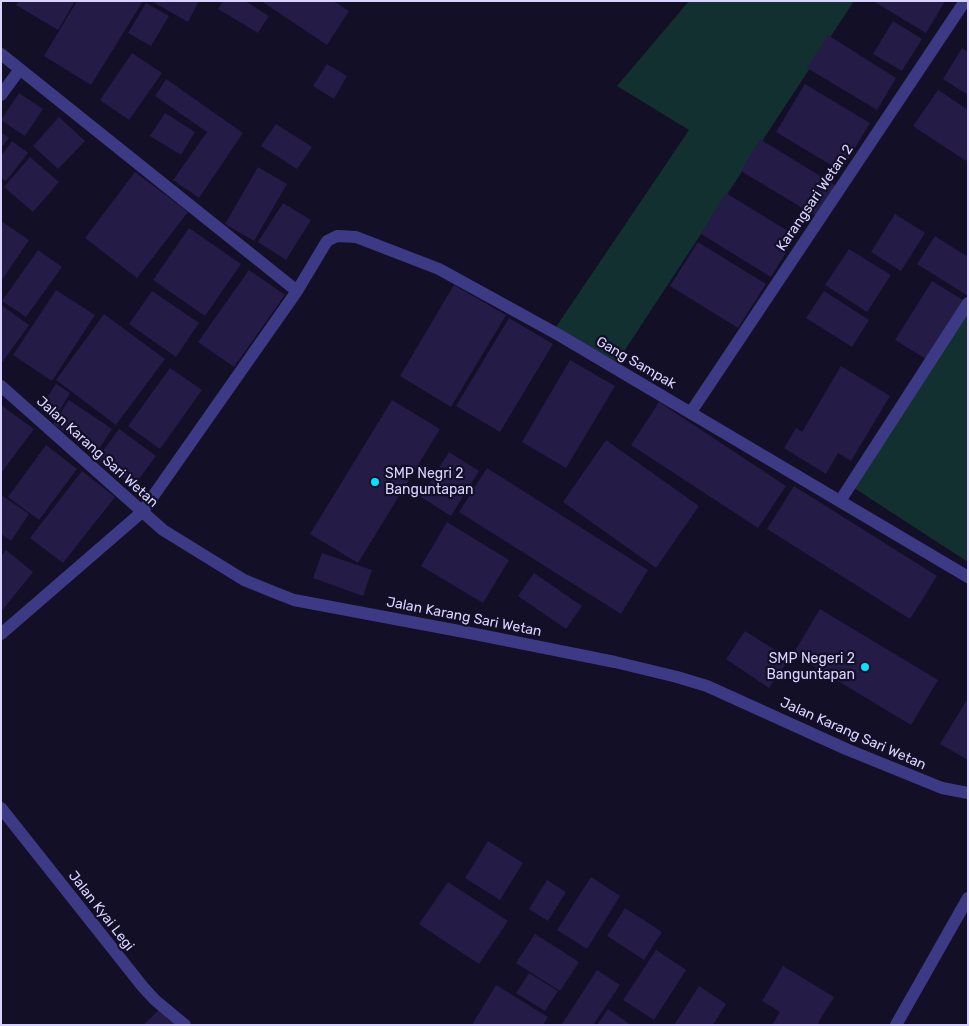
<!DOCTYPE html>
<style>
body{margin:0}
#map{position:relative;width:969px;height:1026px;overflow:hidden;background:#130f26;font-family:Rubik,sans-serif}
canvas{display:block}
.frame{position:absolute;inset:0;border:2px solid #d9d4ff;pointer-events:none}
</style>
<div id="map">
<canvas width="969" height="1026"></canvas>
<div class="frame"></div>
</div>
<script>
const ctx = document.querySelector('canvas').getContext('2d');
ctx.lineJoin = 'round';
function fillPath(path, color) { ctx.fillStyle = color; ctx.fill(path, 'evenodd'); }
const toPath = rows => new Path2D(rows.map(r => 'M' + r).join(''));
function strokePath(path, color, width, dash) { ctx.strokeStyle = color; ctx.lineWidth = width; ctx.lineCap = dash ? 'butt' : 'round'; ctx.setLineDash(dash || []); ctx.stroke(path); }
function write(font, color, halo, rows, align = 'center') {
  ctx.font = font + ' Rubik,sans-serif'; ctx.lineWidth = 4.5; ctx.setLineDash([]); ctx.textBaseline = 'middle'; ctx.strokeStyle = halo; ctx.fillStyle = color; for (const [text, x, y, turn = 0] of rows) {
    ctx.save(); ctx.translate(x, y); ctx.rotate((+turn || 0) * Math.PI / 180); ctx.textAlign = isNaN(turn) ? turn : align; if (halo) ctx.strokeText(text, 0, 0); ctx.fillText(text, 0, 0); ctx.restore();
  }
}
fillPath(toPath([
 [689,1,854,1,617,362,556,327,689,130,617,86],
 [968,307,968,562,851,486]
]), '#12302f');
fillPath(toPath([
 [19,1,75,1,58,30,16,5],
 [77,1,143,1,91,85,44,56],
 [151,1,199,1,188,22],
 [223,1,245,1,269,16,258,33,218,9],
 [261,1,333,1,349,11,327,45],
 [873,1,945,1,926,33],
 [146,3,169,16,151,46,128,33],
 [893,21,922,39,902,71,873,54],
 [828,35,896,78,877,110,807,68],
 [962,48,968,52,968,95,943,79],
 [132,53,162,73,129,120,100,100],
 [327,64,347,76,334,99,313,86],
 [166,79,243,133,199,198,173,180,207,132,155,96],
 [805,84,870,123,841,171,776,132],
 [938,90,968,110,968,157,966,161,913,126],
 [19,93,43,109,25,136,1,120],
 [165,113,195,132,181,155,150,136],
 [59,117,85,141,58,169,33,146],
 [276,124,312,147,297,169,261,146],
 [1,132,9,138,1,148],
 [760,139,838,187,819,218,741,171],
 [12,141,28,153,6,181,1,178,1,156],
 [30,157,59,182,33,212,4,187],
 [258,167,287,184,254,241,225,224],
 [135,172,188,212,137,278,85,238],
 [726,193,796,236,771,277,701,234],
 [283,203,311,220,286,260,258,242],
 [895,214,925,233,901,271,871,252],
 [1,221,29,240,1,281],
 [189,228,241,264,205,316,153,280],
 [935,236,968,257,968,296,917,264],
 [698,242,766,284,738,328,670,286],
 [849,249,891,275,867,312,825,285],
 [38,250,62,267,26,317,2,301],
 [249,270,285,295,234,367,198,342],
 [932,281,963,300,926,359,895,340],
 [454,285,506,315,451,407,400,376],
 [56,290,95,315,52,381,13,355],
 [152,291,199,323,176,357,129,324],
 [824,291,869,320,852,347,806,318],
 [1,305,29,325,1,364],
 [104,314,165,359,116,425,56,380],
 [509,318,553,344,500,432,456,406],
 [570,360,615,386,566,468,522,442],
 [841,366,890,396,851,461,838,453,826,474,784,448,796,428,802,432],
 [170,368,202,390,160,449,128,426],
 [56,384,70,393,57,415,42,405],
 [69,400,112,429,96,453,53,424],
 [392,400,440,429,358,563,310,534],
 [659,402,786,486,758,528,631,445],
 [1,405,34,429,1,473],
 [119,429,156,456,134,486,97,459],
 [606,440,699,506,656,568,563,502],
 [46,445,77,469,39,520,8,497],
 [449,452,479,471,451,516,421,497],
 [487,468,648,570,621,614,459,512],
 [82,471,115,497,63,563,30,538],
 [794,486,937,576,910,619,767,529],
 [1,495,29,514,11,541,1,534],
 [447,522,509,560,483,603,421,566],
 [6,550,33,572,1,612,1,556],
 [322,553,372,570,363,596,313,578],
 [534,573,582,606,566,629,518,596],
 [820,609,938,680,911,725,793,654],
 [745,631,789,659,769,688,726,659],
 [968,698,968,760,940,744],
 [488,841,523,863,500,900,465,878],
 [591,877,620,896,587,949,557,930],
 [547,880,566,892,548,921,529,909],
 [448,882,508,921,479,964,419,924],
 [625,908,662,932,644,960,607,936],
 [535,934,579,962,560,991,516,963],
 [656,950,686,970,654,1020,623,1000],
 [783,966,834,997,818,1023,820,1025,772,1025,780,1012,762,1001],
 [597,970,620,985,593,1025,563,1025,562,1024],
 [529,973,558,991,545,1011,516,993],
 [496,985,548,1017,543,1025,475,1025,473,1023],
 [699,986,726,1004,713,1025,674,1025],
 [161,1008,177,1025,143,1025],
 [608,1009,631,1025,597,1025]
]), '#241b47');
strokePath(toPath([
 [1,54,297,291],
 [1,95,20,69],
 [1,386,163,530,244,580,276,593,294,600,475,634,615,662,677,677,707,686,846,749,942,788,968,793],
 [691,412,965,1],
 [840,501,968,303],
 [1,634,142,512,297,291,327,241,337,236,356,237,439,269,559,335,968,577],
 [1,808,143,987,155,1000,185,1025],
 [896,1025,968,898]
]), '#3d3a85', 12);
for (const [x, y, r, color] of [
 [375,482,5,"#00e5ff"],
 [865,667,5,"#00e5ff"]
]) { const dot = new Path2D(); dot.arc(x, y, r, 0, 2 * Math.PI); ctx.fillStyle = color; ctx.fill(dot); strokePath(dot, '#130f26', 2); }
write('14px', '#d9d4ff', '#130f26', [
 ["Karangsari Wetan 2",815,198,-56],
 ["Gang Sampak",636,363,30],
 ["Jalan Karang Sari Wetan",97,452,42],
 ["Jalan Karang Sari Wetan",464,617,11],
 ["Jalan Karang Sari Wetan",853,734,24],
 ["Jalan Kyai Legi",101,911,52]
]);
write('14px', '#d9d4ff', '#130f26', [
 ["SMP Negri 2",385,474],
 ["Banguntapan",385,490],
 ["SMP Negeri 2",855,659,"right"],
 ["Banguntapan",855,675,"right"]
], 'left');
</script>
